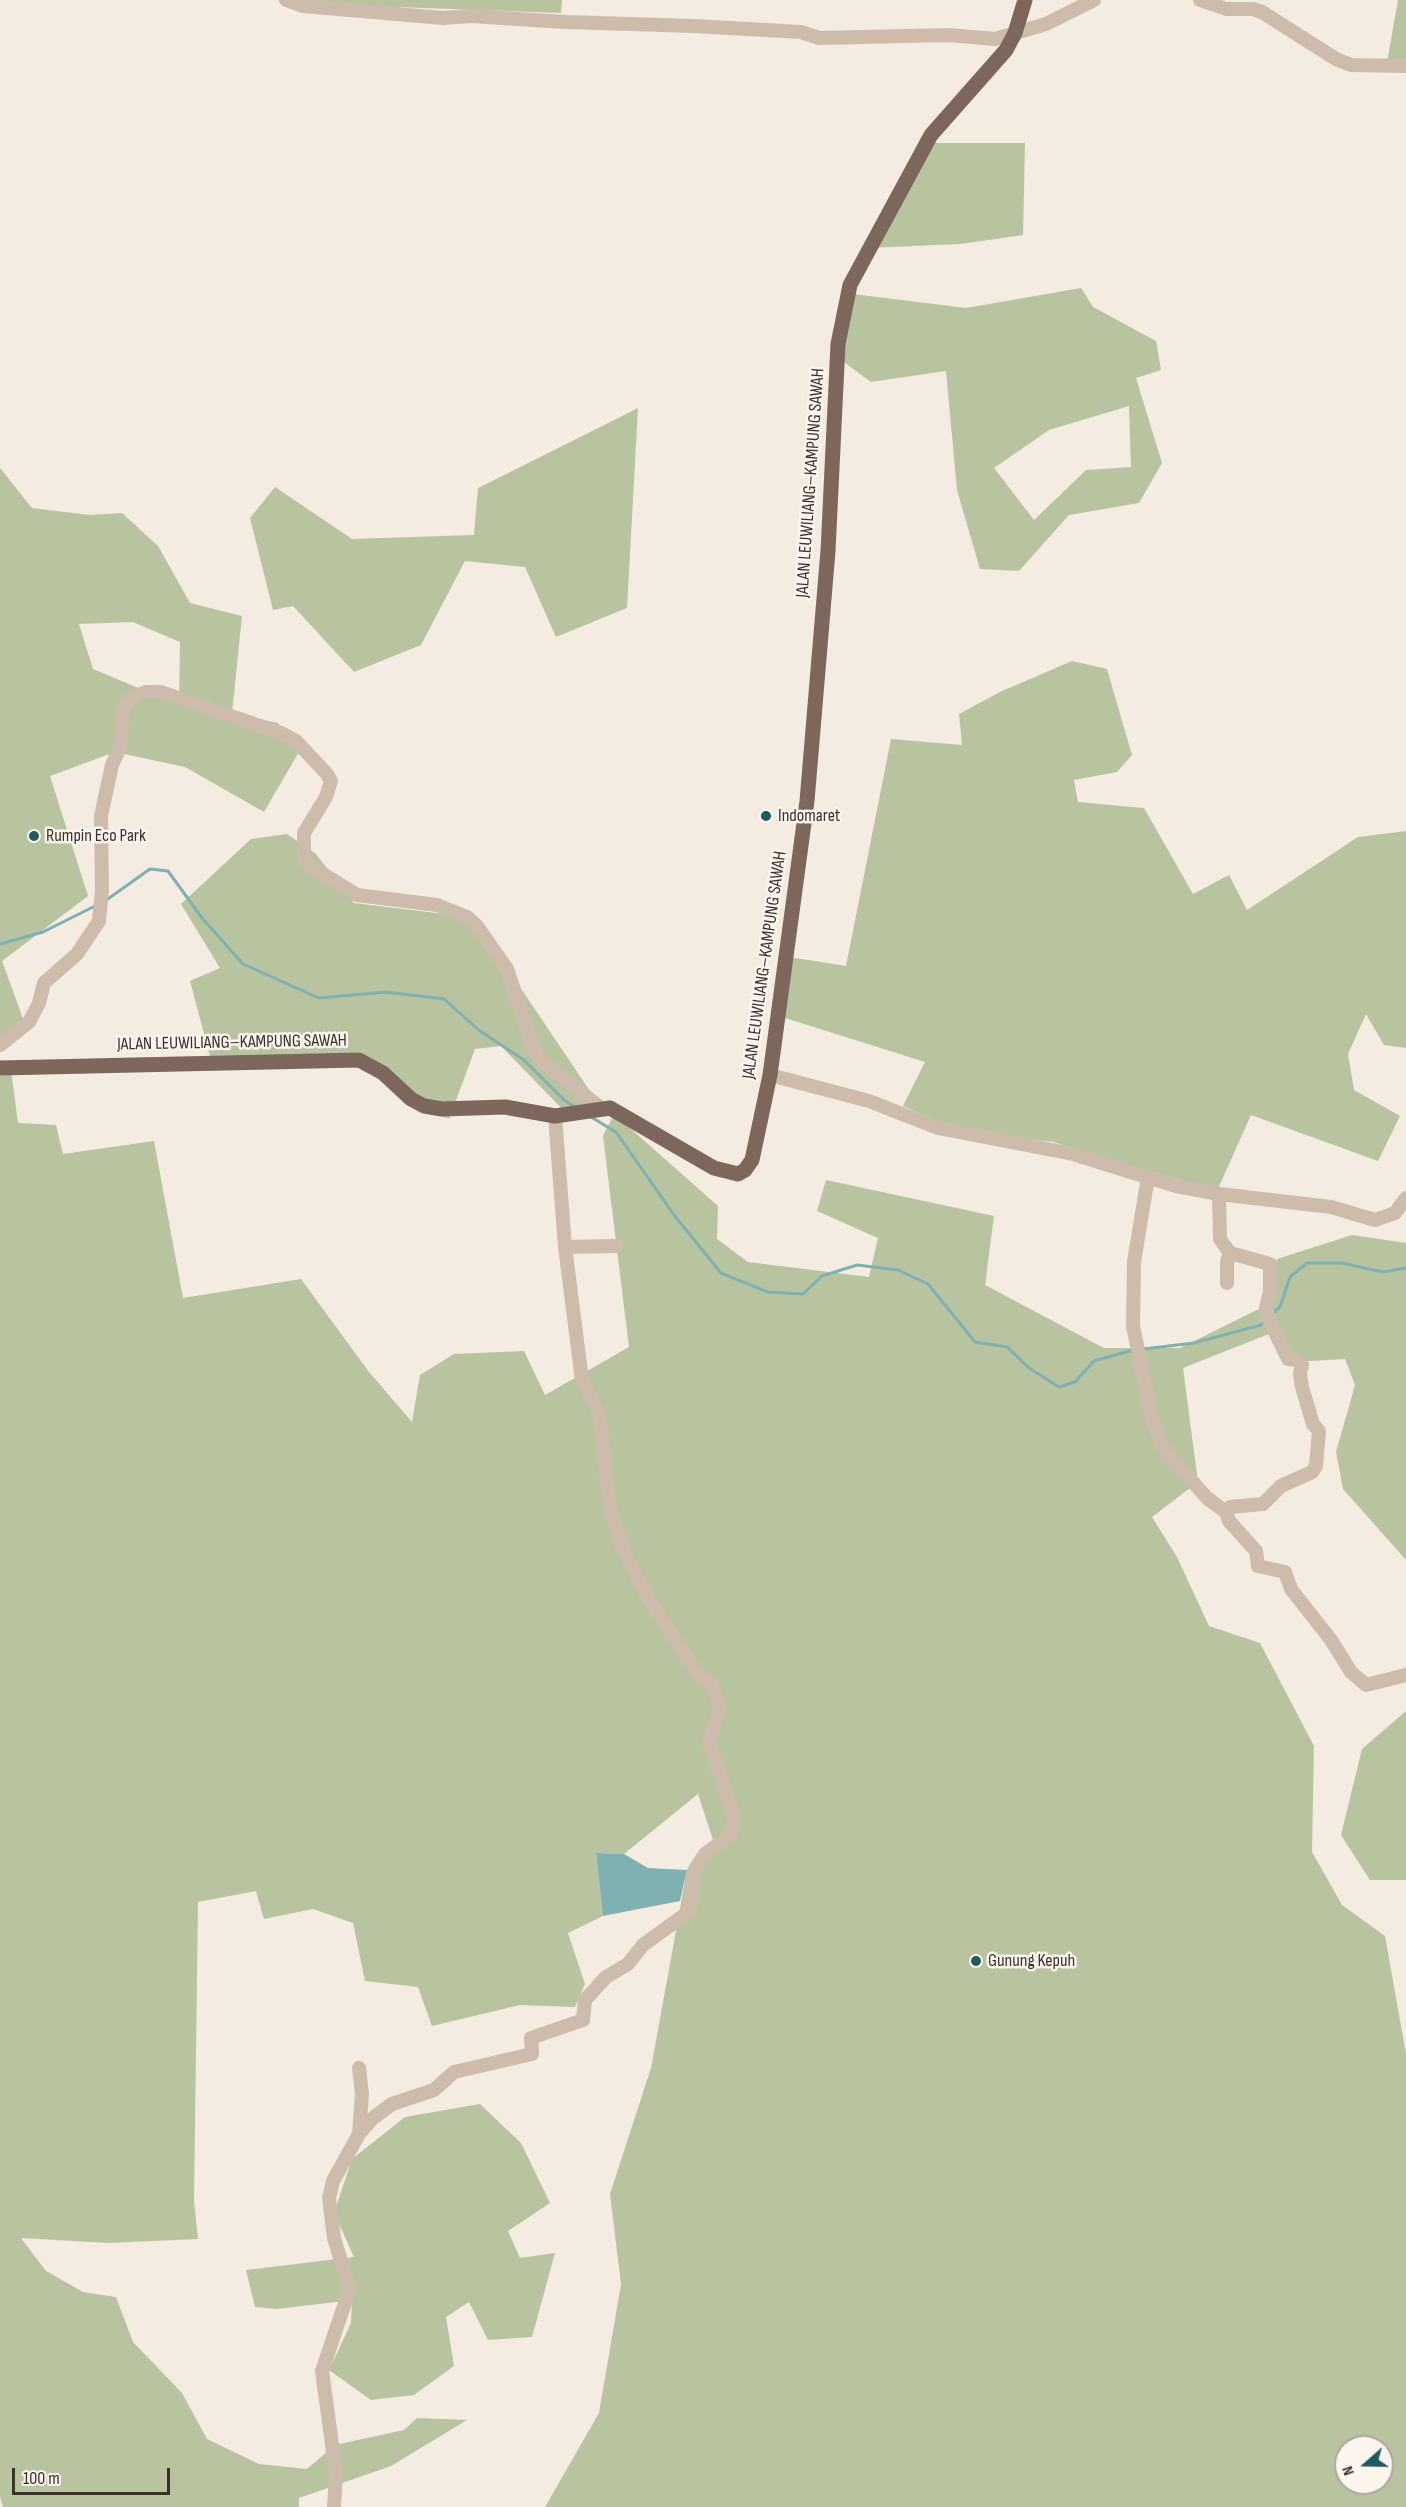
<!DOCTYPE html>
<meta charset="utf-8">
<style>
body{margin:0}
#map{position:relative;width:1406px;height:2507px;overflow:hidden;background:#f4ebe1;font-family:"Sofia Sans Condensed",sans-serif}
canvas{display:block}
.north{position:absolute;left:1334px;top:2435px;width:60px;height:60px;box-sizing:border-box;background:#fbf5ee;border:2px solid #aea6a0;border-radius:50%;rotate:250deg;font-size:16px;font-weight:700;line-height:24px;text-align:center;color:#3b302b}
.north::after{content:'';display:block;margin:auto;width:21px;height:27px;background:#1f5a5e;clip-path:polygon(50% 0,100% 100%,50% 72%,0 100%)}
.scale{position:absolute;left:12px;top:2468px;width:158px;height:27px;box-sizing:border-box;border:3px solid #3b302b;border-top:0;padding-left:8px;font-size:18px;line-height:21px;white-space:nowrap;color:#3b302b;-webkit-text-stroke:4px #fbf5ee;paint-order:stroke}
</style>
<div id="map">
<canvas width="1406" height="2507"></canvas>
<div class="north">N</div>
<div class="scale">100 m</div>
</div>
<script>
const ctx = document.querySelector('canvas').getContext('2d');
ctx.lineJoin = 'round';
function fillPath(path, color) { ctx.fillStyle = color; ctx.fill(path, 'evenodd'); }
const toPath = rows => new Path2D(rows.map(r => 'M' + r).join(''));
function strokePath(path, color, width, dash) { ctx.strokeStyle = color; ctx.lineWidth = width; ctx.lineCap = dash ? 'butt' : 'round'; ctx.setLineDash(dash || []); ctx.stroke(path); }
function write(font, color, halo, rows, align = 'center') {
  ctx.font = font + ' "Sofia Sans Condensed",sans-serif'; ctx.lineWidth = 5; ctx.setLineDash([]); ctx.textBaseline = 'middle'; ctx.strokeStyle = halo; ctx.fillStyle = color; for (const [text, x, y, turn = 0] of rows) {
    ctx.save(); ctx.translate(x, y); ctx.rotate((+turn || 0) * Math.PI / 180); ctx.textAlign = isNaN(turn) ? turn : align; if (halo) ctx.strokeText(text, 0, 0); ctx.fillText(text, 0, 0); ctx.restore();
  }
}
fillPath(toPath([
 [295,0,562,0,561,13,313,4],
 [1398,0,1406,0,1406,71,1386,68],
 [926,143,1025,143,1023,235,961,244,865,248],
 [1081,288,1093,307,1156,341,1161,370,1136,378,1162,463,1139,503,1069,515,1019,571,980,569,957,490,946,371,871,382,837,357,845,293,966,308],
 [1129,406,1131,467,1086,470,1034,520,994,468,1049,430],
 [638,408,627,608,556,637,525,567,465,561,421,645,354,672,293,606,273,610,250,518,275,487,352,539,474,535,478,488],
 [0,468,32,508,90,515,122,513,158,546,190,603,242,616,232,713,278,723,300,750,264,812,185,767,115,752,50,776,88,896,2,961,25,1024,0,1052],
 [133,622,180,642,179,705,93,669,79,624],
 [1072,661,1107,669,1132,755,1117,772,1074,780,1078,802,1144,808,1193,894,1229,875,1247,910,1358,837,1406,831,1406,1048,1384,1045,1366,1014,1348,1054,1354,1090,1400,1116,1378,1161,1251,1115,1217,1191,1053,1142,957,1130,903,1106,925,1062,782,1017,789,957,846,966,891,739,962,745,959,714,1002,691],
 [287,834,315,853,354,903,461,916,503,962,596,1100,569,1116,501,1046,475,1049,449,1119,408,1102,366,1058,211,1060,190,981,220,968,181,904,251,839],
 [0,1068,11,1070,18,1123,56,1125,63,1154,154,1141,183,1298,301,1279,369,1372,412,1422,420,1375,454,1354,524,1351,545,1395,629,1347,603,1136,614,1114,718,1206,717,1239,748,1262,869,1277,878,1238,817,1211,826,1180,994,1216,985,1285,1104,1348,1180,1348,1273,1302,1277,1259,1352,1235,1406,1243,1406,1560,1343,1489,1336,1452,1355,1385,1345,1359,1293,1362,1279,1330,1183,1368,1198,1482,1152,1517,1177,1557,1209,1626,1260,1643,1314,1746,1312,1852,1342,1905,1385,1936,1406,2054,1406,2507,545,2507,599,2413,621,2284,610,2194,651,2068,687,1870,715,1846,698,1794,624,1854,596,1853,603,1916,568,1933,585,1984,575,2007,520,2005,432,2026,418,1987,365,1981,353,1923,313,1909,264,1919,256,1891,198,1902,194,2201,198,2239,108,2243,21,2238,46,2271,83,2292,116,2297,133,2342,182,2393,207,2439,259,2464,307,2469,335,2445,404,2430,417,2418,467,2420,391,2466,299,2498,299,2507,3,2507,0,2496],
 [1346,2447,1382,2447,1382,2483,1346,2483],
 [1406,1711,1406,1880,1370,1880,1341,1835,1362,1749],
 [480,2104,521,2143,550,2203,508,2231,520,2258,555,2253,532,2337,488,2340,469,2302,446,2317,454,2366,414,2395,371,2400,329,2370,351,2323,352,2300,277,2309,255,2307,246,2270,354,2257,334,2213,352,2159,405,2117]
]), '#b8c4a0');
fillPath(toPath([
 [596,1853,624,1854,648,1868,687,1870,680,1901,603,1916]
]), '#7fb0b2');
strokePath(toPath([
 [105,901,150,869,168,871,202,918,243,964,319,998,386,992,444,999,480,1031,524,1060,564,1100,575,1107],
 [0,944,43,932,97,905],
 [591,1117,616,1132,674,1215,721,1273,768,1292,803,1294,822,1276,857,1265,898,1270,928,1284,975,1342,1007,1347,1029,1368,1059,1387,1075,1382,1094,1361,1133,1350],
 [1273,1313,1280,1307,1290,1277,1307,1263,1342,1263,1383,1272,1406,1268],
 [1143,1349,1194,1343,1261,1325,1264,1322]
]), '#7fb0b2', 3);
strokePath(toPath([
 [286,0,303,6,443,18,471,16,565,22,694,26,801,32,819,38,949,35,995,39,1046,24,1094,0],
 [1200,0,1226,9,1253,9,1262,12,1336,59,1351,65,1406,66],
 [0,1045,29,1022,39,1003,44,983,77,954,99,921,102,890,101,816,112,765,121,745,122,715,126,704,133,697,146,692,161,692,281,733,296,741,327,774,331,781,326,797,304,833,304,858,310,866,357,895,437,905,467,917,477,926,507,969,534,1050,540,1060,601,1108],
 [770,1075,869,1101,938,1128,1073,1154,1176,1186,1219,1194,1331,1207,1375,1220,1395,1213,1406,1198],
 [1148,1177,1134,1262,1133,1326,1152,1419,1163,1448,1207,1498,1226,1512],
 [1219,1194,1220,1239,1230,1253,1227,1262,1227,1283],
 [565,1247,617,1246],
 [1230,1253,1270,1264,1270,1291,1266,1308,1270,1322,1288,1359,1297,1360,1302,1365,1300,1374,1302,1387,1313,1424,1319,1431,1316,1466,1312,1472,1281,1486,1263,1504,1230,1507,1226,1512,1229,1521,1256,1551,1258,1566,1285,1572,1291,1589,1331,1640,1351,1672,1366,1685,1406,1675],
 [359,2134,362,2094,359,2068],
 [334,2507,336,2474,322,2371,347,2297,348,2284,334,2238,329,2198,333,2181,359,2134,373,2118,392,2104,434,2090,454,2072,532,2054,531,2038,583,2020,585,2000,606,1977,628,1964,643,1945,690,1911,694,1871,705,1854,732,1834,734,1817,709,1743,720,1707,712,1684,697,1673,649,1600,622,1548,610,1507,599,1413,582,1380,565,1247,555,1116]
]), '#cdbbac', 14);
strokePath(toPath([
 [0,1068,359,1060,383,1073,411,1099,424,1106,442,1109,505,1107,555,1116,610,1108,714,1168,738,1174,745,1170,752,1160,770,1075,807,801,828,551,838,344,850,285,931,135,1006,50,1015,33,1025,0]
]), '#7d675c', 15);
for (const [x, y, r, color] of [
 [766,816,6,"#1f5a5e"],
 [34,836,6,"#1f5a5e"],
 [976,1961,6,"#1f5a5e"]
]) { const dot = new Path2D(); dot.arc(x, y, r, 0, 2 * Math.PI); ctx.fillStyle = color; ctx.fill(dot); strokePath(dot, '#fbf5ee', 2); }
write('18px', '#3b302b', '#fbf5ee', [
 ["JALAN LEUWILIANG–KAMPUNG SAWAH",811,483,-86],
 ["JALAN LEUWILIANG–KAMPUNG SAWAH",765,965,-82],
 ["JALAN LEUWILIANG–KAMPUNG SAWAH",232,1043,-1]
]);
write('18px', '#3b302b', '#fbf5ee', [
 ["Indomaret",778,816],
 ["Rumpin Eco Park",46,836],
 ["Gunung Kepuh",988,1961]
], 'left');
</script>
